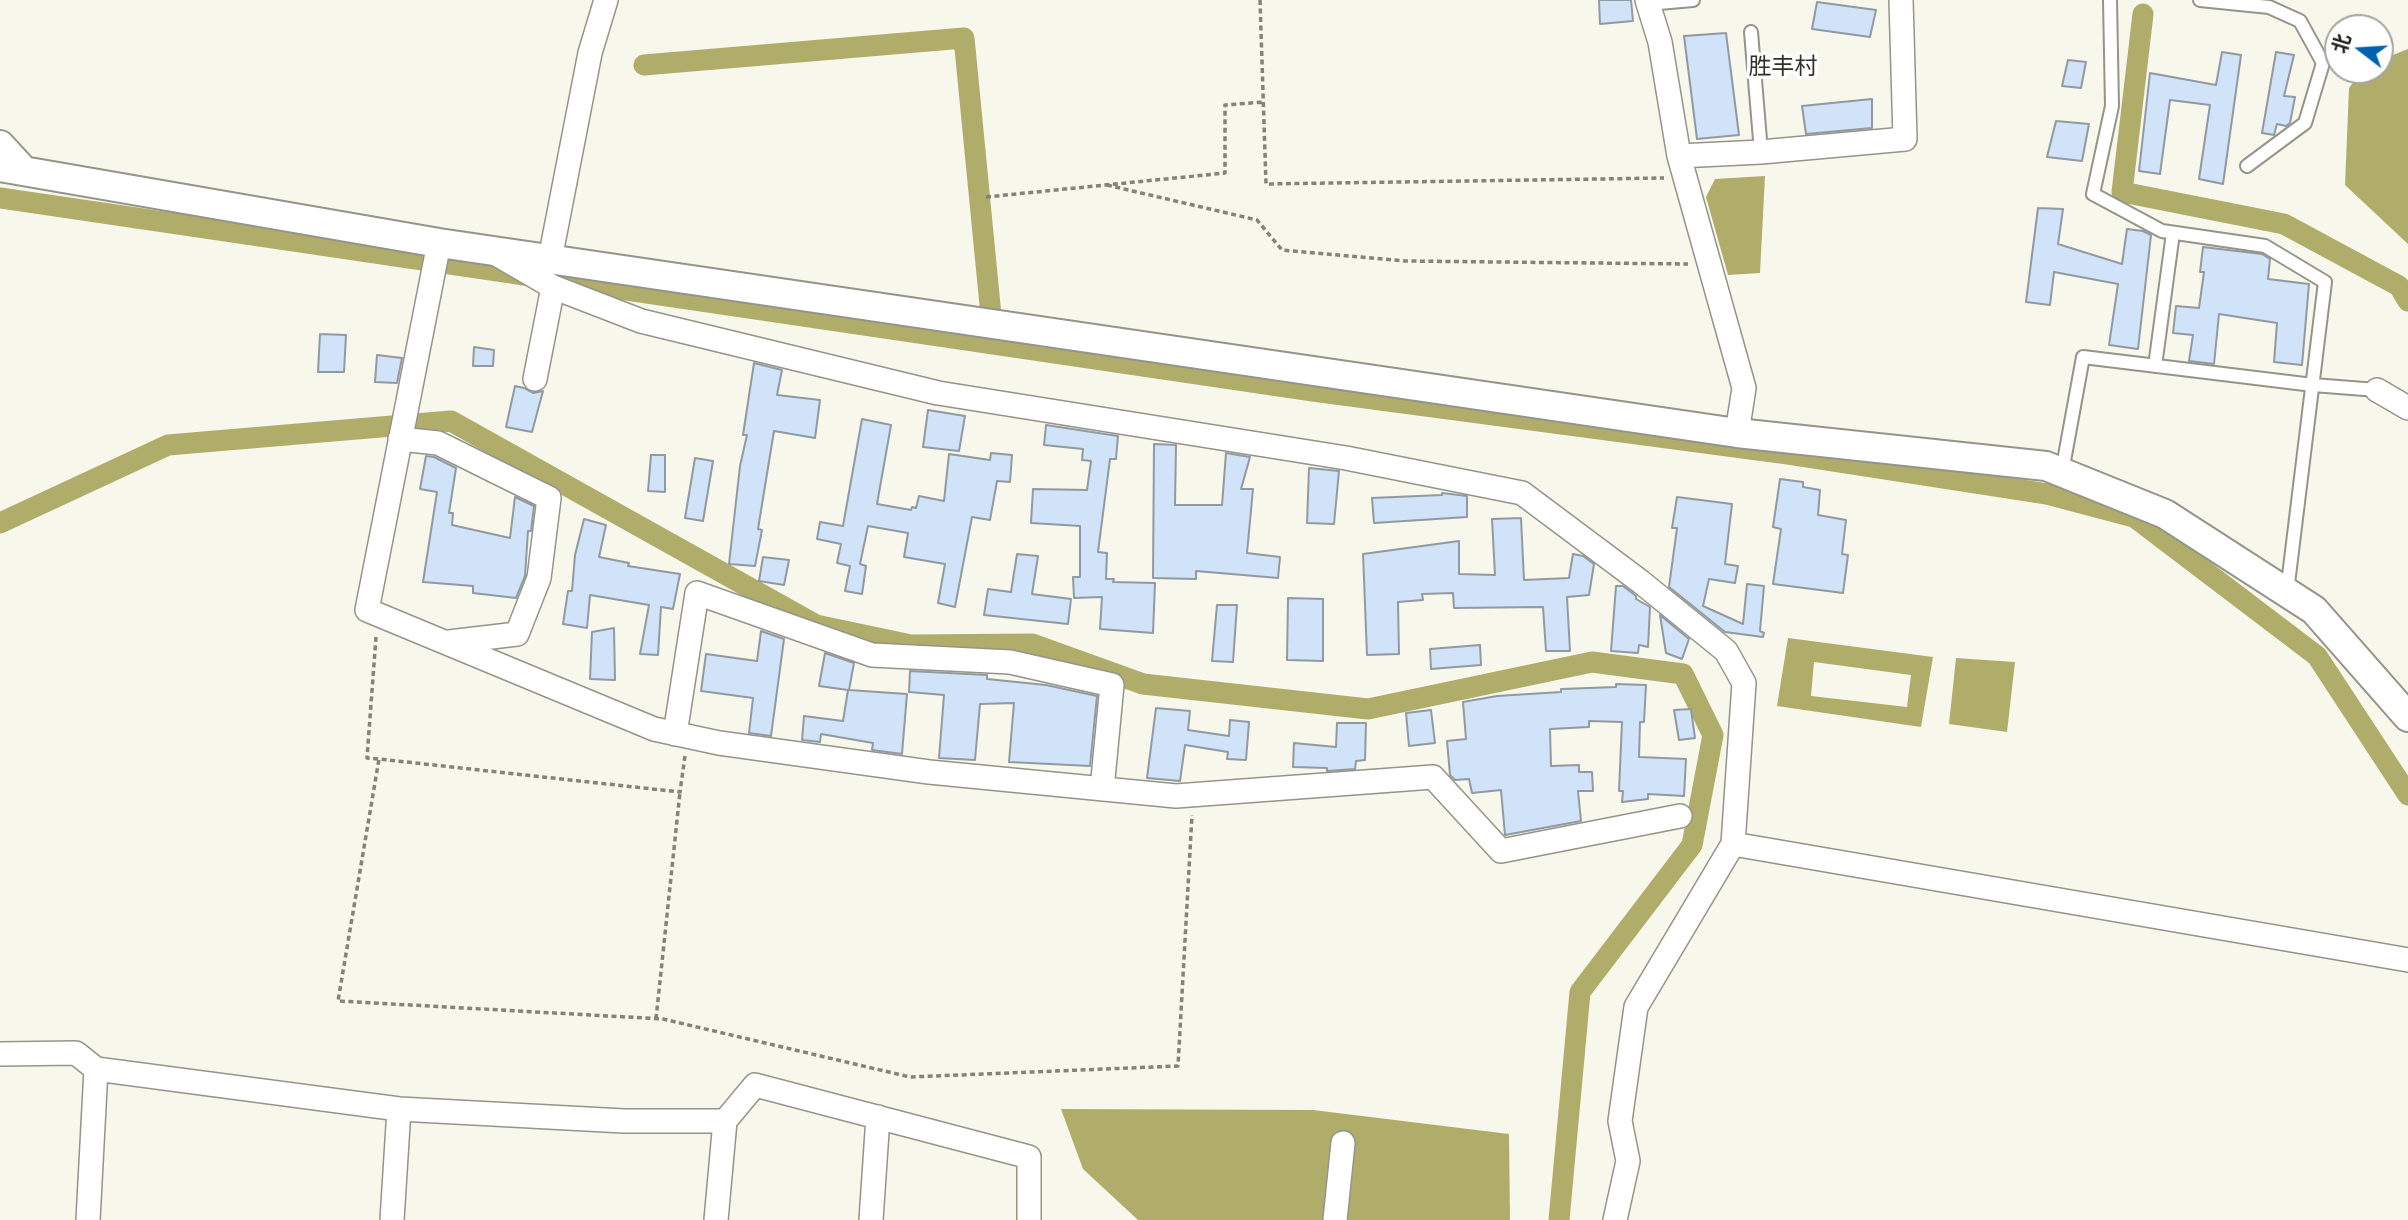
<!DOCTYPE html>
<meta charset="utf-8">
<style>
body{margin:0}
#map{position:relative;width:2408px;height:1220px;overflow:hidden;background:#f7f7eb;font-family:Raleway,"Noto Sans SC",sans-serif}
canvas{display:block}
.north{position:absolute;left:2324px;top:14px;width:70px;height:70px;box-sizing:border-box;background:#fff;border:2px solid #a4a4a2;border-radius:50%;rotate:287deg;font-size:19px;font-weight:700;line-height:28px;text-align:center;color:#1b1b16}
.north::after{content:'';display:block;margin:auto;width:24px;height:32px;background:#0061ae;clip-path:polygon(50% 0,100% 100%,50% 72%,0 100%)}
</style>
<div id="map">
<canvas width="2408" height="1220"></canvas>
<div class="north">北</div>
</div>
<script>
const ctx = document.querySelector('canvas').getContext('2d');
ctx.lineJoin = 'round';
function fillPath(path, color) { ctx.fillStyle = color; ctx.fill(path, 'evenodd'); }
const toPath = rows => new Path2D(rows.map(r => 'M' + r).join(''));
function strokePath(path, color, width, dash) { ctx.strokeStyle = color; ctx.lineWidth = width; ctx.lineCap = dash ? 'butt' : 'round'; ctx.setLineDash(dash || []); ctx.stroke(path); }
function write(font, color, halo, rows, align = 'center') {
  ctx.font = font + ' Raleway,"Noto Sans SC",sans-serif'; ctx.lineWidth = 7; ctx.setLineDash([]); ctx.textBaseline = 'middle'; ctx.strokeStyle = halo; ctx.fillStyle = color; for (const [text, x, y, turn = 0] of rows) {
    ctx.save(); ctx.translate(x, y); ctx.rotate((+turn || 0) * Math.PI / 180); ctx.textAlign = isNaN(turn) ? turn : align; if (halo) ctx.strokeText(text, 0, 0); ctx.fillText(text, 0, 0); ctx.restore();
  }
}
fillPath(toPath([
 [2408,49,2408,244,2345,185,2349,88,2363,70,2380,70,2380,60],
 [1765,176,1760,273,1728,275,1706,197,1715,179],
 [1788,638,1933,657,1921,727,1777,706],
 [1814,662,1911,675,1907,707,1811,696],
 [1956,658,2015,662,2007,732,1949,724],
 [1061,1109,1313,1110,1509,1134,1510,1220,1138,1220,1083,1169]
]), '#b0ad6a');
strokePath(toPath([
 [2143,14,2122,192,2284,224,2399,286,2408,301],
 [644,65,964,38,993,336],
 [0,198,1313,391,1788,454,2047,494,2134,517,2317,656,2408,795],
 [0,523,168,445,451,421,816,625,911,645,1032,644,1143,684,1368,709,1592,662,1683,674,1713,735,1692,845,1580,992,1559,1220]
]), '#b0ad6a', 21);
const building = toPath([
 [1599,0,1631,0,1633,21,1600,24,1599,0],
 [1817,2,1876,10,1870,37,1812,29,1817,2],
 [1726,33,1739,135,1697,139,1684,36,1726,33],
 [2222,52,2241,55,2223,184,2199,179,2210,105,2170,100,2160,174,2139,171,2150,73,2216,85,2222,52],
 [2276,52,2294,55,2284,96,2295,97,2290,123,2286,126,2277,124,2274,135,2262,133,2276,52],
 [2068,60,2086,62,2081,88,2062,86,2068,60],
 [1872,99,1872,128,1806,134,1802,106,1872,99],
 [2056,121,2089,124,2082,161,2047,157,2056,121],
 [2038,208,2063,209,2058,244,2122,264,2127,229,2143,231,2151,235,2138,349,2109,345,2118,284,2054,272,2050,305,2026,302,2038,208],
 [2203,247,2262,254,2270,259,2268,279,2309,284,2302,365,2274,362,2277,323,2219,314,2214,364,2189,361,2193,335,2173,333,2176,306,2199,308,2204,272,2200,272,2203,247],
 [320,334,346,335,344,372,318,372,320,334],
 [474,347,494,350,493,366,473,366,474,347],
 [377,355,402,358,397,383,375,382,377,355],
 [754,363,782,370,777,395,820,400,815,438,774,431,758,529,762,530,755,566,729,564,740,466,747,435,743,435,754,363],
 [515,386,524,388,533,393,543,391,532,432,506,427,515,386],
 [928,410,965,416,959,451,923,447,928,410],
 [862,419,891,425,877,504,911,510,912,507,916,508,919,496,944,501,949,454,990,460,991,453,1012,455,1010,482,997,481,990,520,972,517,955,607,938,603,945,564,904,557,908,533,868,526,860,564,866,566,862,594,845,591,850,566,837,563,841,544,817,539,820,522,843,526,862,419],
 [1046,425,1118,436,1116,459,1110,459,1098,552,1107,553,1106,579,1114,579,1113,582,1155,583,1153,633,1100,629,1102,597,1074,598,1073,577,1080,577,1080,526,1031,523,1033,489,1087,490,1091,461,1082,460,1083,449,1044,445,1046,425],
 [1154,444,1176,445,1175,505,1222,505,1226,453,1250,457,1241,489,1253,489,1247,553,1280,557,1278,578,1196,571,1196,579,1153,578,1154,444],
 [651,455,665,455,665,492,648,491,651,455],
 [426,456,434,457,456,468,449,513,453,513,452,525,510,538,515,497,534,506,531,531,528,531,525,576,516,598,473,593,473,586,423,582,437,492,420,489,426,456],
 [695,458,713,461,703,521,685,518,695,458],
 [1309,468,1339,471,1334,524,1307,523,1309,468],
 [1780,479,1803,482,1803,487,1820,490,1818,515,1846,520,1842,554,1848,555,1843,593,1773,584,1781,529,1773,527,1780,479],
 [1442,493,1467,496,1467,517,1374,523,1372,498,1442,495,1442,493],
 [1677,497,1732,504,1725,564,1738,566,1735,583,1709,579,1703,606,1743,624,1747,584,1764,586,1760,631,1764,633,1763,637,1725,632,1669,587,1677,528,1672,528,1677,497],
 [1521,518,1524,580,1569,578,1573,554,1583,556,1594,564,1589,595,1567,597,1570,651,1546,651,1543,607,1454,608,1453,593,1422,594,1423,600,1398,602,1399,654,1367,655,1363,554,1459,541,1459,574,1495,575,1492,519,1521,518],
 [584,519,606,525,599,557,629,563,628,566,680,574,673,609,661,607,658,655,640,654,649,605,590,595,587,628,563,624,568,591,572,591,575,555,584,519],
 [1017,554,1038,556,1032,594,1071,599,1068,624,984,615,988,589,1011,592,1017,554],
 [763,557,789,560,784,585,759,581,763,557],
 [1616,586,1623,586,1636,596,1636,599,1650,607,1648,647,1639,645,1638,653,1611,651,1616,586],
 [1288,598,1323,599,1323,661,1287,660,1288,598],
 [1217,605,1237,605,1233,662,1212,661,1217,605],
 [1660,615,1689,639,1682,659,1666,653,1660,615],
 [614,628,615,680,590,679,592,632,614,628],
 [761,631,784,639,771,736,749,733,753,698,701,691,706,654,757,661,761,631],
 [1480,645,1481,665,1431,669,1430,649,1480,645],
 [825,653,854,663,849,690,907,694,902,754,872,750,873,743,821,734,820,742,802,740,804,716,843,721,848,690,819,686,825,653],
 [910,671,987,675,987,679,1046,685,1097,696,1090,766,1009,762,1014,703,980,704,975,760,939,758,944,695,909,692,910,671],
 [1616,684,1646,685,1644,722,1640,722,1639,757,1686,759,1684,796,1648,794,1648,799,1622,802,1623,791,1619,791,1622,722,1589,721,1589,727,1550,729,1551,766,1579,765,1579,772,1592,772,1593,791,1578,791,1581,821,1505,835,1501,790,1472,793,1469,779,1455,780,1450,775,1447,741,1466,739,1463,702,1497,696,1561,692,1561,689,1616,687,1616,684],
 [1156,708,1190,711,1188,730,1229,736,1230,720,1249,722,1246,760,1227,759,1228,752,1185,745,1180,781,1147,778,1156,708],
 [1691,709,1695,738,1679,740,1674,710,1691,709],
 [1431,710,1435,743,1409,746,1406,713,1431,710],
 [1337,723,1366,723,1365,760,1356,761,1355,769,1327,771,1327,768,1293,767,1294,743,1336,747,1337,723]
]);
fillPath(building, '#d0e3f8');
strokePath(building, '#9199a1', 2);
const service = toPath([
 [2110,0,2112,106,2093,194,2162,231,2265,246,2325,282,2287,592],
 [2200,0,2269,7,2300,21,2323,63,2305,123,2247,166],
 [1647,4,1693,0],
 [1751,32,1761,152],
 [2155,366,2173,233],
 [2062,472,2083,357,2313,385,2377,390]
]);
const minor = toPath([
 [1647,0,1660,42,1679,156,1744,388,1737,433],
 [1679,156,1761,152,1905,139,1901,0],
 [439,243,367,610,654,729,719,743,929,772,1176,796,1433,777,1501,851,1680,816],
 [498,255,553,287],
 [550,259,590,53,606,0],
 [535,379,553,287,641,321,938,393,1346,458,1522,493,1641,582,1726,651,1744,683,1733,844,1636,1007,1620,1121,1628,1161,1615,1220],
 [2377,390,2408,408],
 [400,439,438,443,549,498,539,578,517,634,449,642],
 [675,734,697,593,872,655,1010,662,1112,685,1102,789],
 [1733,844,2408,960],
 [0,1054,76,1053,96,1069,399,1109,624,1121,725,1121],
 [88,1220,96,1069],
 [392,1220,399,1109],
 [716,1220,725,1121,755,1085,1029,1157,1029,1220],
 [871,1220,878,1117],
 [1335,1220,1343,1143]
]);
const tertiary = toPath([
 [0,145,24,171],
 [0,167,439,243,1737,433,2046,466,2165,514,2314,610,2408,717]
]);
strokePath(service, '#94948a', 16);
strokePath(minor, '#94948a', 26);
strokePath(tertiary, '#94948a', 32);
strokePath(toPath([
 [1260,0,1266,184,1664,178],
 [1107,185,1257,220,1282,250,1405,261,1688,264],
 [986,197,1225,173,1225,105,1264,102],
 [376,637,367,758,379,759],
 [685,756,680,792,379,759,338,1001,663,1019,910,1077,1178,1066,1192,815],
 [656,1019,680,792]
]), '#83837a', 3.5, [5, 3.5]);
strokePath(service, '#fff', 12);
strokePath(minor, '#fff', 23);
strokePath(tertiary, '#fff', 28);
write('23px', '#303027', '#fff', [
 ["胜丰村",1783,67]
]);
</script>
